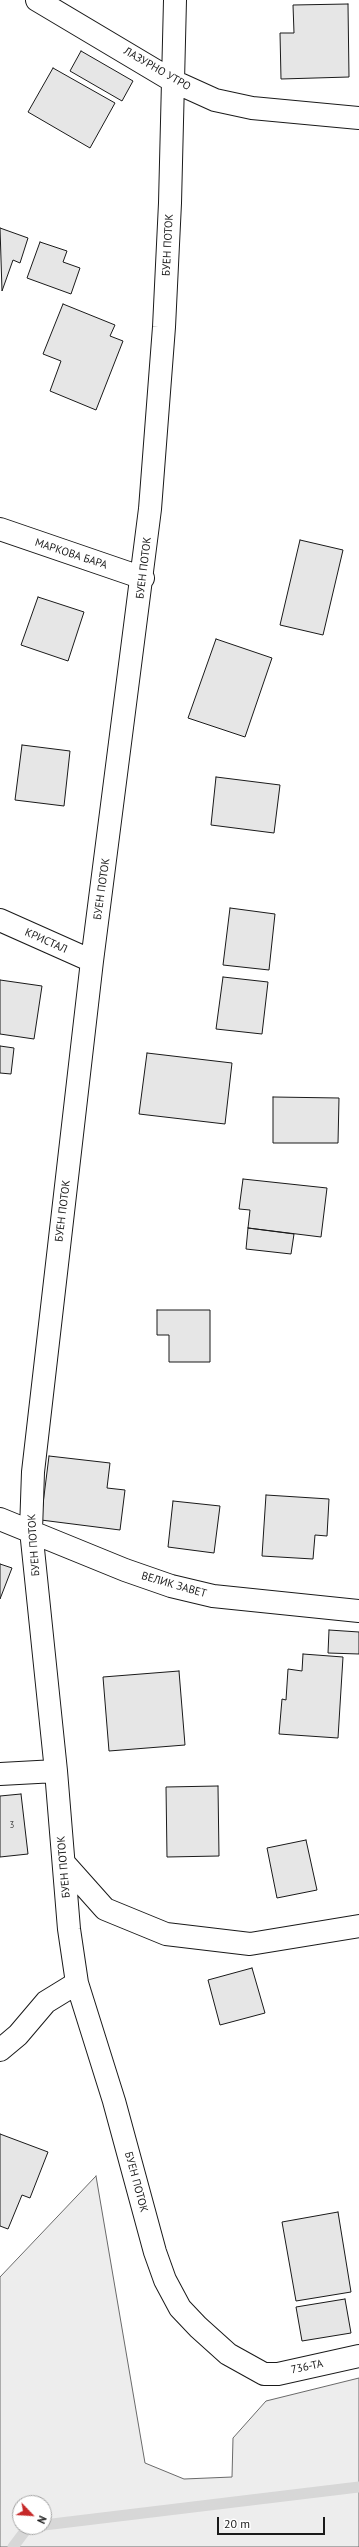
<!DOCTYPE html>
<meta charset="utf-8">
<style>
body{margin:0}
#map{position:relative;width:359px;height:2547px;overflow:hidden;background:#fff;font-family:"PT Sans",sans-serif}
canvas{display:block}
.north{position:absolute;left:12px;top:2495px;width:40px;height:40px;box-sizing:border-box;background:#fff;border:1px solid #a3a3a3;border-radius:50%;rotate:115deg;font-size:11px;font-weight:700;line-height:16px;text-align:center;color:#1a1a1a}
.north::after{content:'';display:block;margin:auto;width:14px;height:18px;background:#c62828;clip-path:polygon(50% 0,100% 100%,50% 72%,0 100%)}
.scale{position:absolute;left:217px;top:2517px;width:108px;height:18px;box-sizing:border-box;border:2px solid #1a1a1a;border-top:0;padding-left:5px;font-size:12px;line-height:14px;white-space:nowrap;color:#1a1a1a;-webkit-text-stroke:3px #fff;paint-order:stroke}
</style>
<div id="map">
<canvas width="359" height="2547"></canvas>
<div class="north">N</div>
<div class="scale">20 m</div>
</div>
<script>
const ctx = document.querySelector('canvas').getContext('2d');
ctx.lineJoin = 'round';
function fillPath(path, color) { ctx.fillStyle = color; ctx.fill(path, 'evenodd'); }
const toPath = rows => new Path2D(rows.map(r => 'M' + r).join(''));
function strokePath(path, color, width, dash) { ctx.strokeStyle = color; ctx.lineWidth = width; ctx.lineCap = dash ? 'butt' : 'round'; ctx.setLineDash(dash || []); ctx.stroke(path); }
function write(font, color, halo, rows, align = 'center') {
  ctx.font = font + ' "PT Sans",sans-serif'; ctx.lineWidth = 3; ctx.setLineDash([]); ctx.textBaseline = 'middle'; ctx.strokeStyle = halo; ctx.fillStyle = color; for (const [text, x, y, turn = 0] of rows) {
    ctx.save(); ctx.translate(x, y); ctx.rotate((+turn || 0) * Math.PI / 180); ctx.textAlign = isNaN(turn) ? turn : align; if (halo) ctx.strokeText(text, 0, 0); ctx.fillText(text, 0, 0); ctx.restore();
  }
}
const built = toPath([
 [96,2176,145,2463,184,2479,232,2477,233,2438,266,2401,359,2378,359,2547,0,2547,0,2277,96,2176],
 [20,2503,44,2503,44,2527,20,2527,20,2503]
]);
fillPath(built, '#ededed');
strokePath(built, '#6a6a6a', 1);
strokePath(toPath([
 [44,2525,359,2487],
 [13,2547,28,2527]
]), '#d7d7d7', 11);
const building = toPath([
 [348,4,349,77,281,79,280,33,294,33,293,5,348,4],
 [81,51,133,81,122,101,70,71,81,51],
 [53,68,115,103,90,148,28,112,53,68],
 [0,228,28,238,20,263,13,260,2,291,0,228],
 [40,242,67,251,63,262,80,268,71,294,27,278,40,242],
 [63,304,115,325,110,336,123,341,96,410,50,391,61,361,43,354,63,304],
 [300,540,343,550,323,635,280,625,300,540],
 [38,597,84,612,68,661,21,645,38,597],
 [216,639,272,658,245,737,188,718,216,639],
 [22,745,70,751,64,806,15,800,22,745],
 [216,777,280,785,274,833,211,825,216,777],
 [230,908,275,914,269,970,223,965,230,908],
 [223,977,268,982,262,1034,216,1029,223,977],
 [0,980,42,986,34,1039,0,1034,0,980],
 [0,1046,14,1048,11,1074,0,1073,0,1046],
 [147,1053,232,1063,225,1124,139,1114,147,1053],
 [273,1097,339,1098,338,1143,273,1143,273,1097],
 [243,1179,327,1188,321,1237,248,1228,250,1210,239,1209,243,1179],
 [248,1228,294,1234,291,1254,246,1249,248,1228],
 [157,1310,210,1310,210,1362,169,1362,169,1335,157,1335,157,1310],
 [49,1456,110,1463,107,1488,125,1490,120,1530,41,1520,49,1456],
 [266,1495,329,1499,327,1536,315,1535,313,1559,262,1556,266,1495],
 [173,1501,220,1506,214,1553,168,1547,173,1501],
 [0,1564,12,1568,0,1599,0,1564],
 [329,1630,359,1632,359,1654,328,1653,329,1630],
 [303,1654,343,1657,338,1738,279,1734,282,1699,286,1700,288,1669,302,1671,303,1654],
 [179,1671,185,1745,109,1751,103,1677,179,1671],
 [218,1786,219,1856,167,1857,166,1787,218,1786],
 [21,1794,28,1854,0,1857,0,1796,21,1794],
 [306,1840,317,1890,277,1898,267,1848,306,1840],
 [252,1968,265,2013,220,2025,208,1980,252,1968],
 [0,2134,48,2152,30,2198,22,2195,8,2229,0,2226,0,2134],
 [338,2212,351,2292,296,2301,282,2222,338,2212],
 [345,2299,351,2333,302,2341,296,2307,345,2299]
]);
fillPath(building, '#e6e6e6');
strokePath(building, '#1a1a1a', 1);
const minor = toPath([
 [37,0,173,81,215,100,252,108,359,118],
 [175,0,170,203,164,327,150,509,92,961,33,1472,31,1530,56,1771,69,1929,77,1983,114,2101,155,2252,165,2280,180,2308,198,2327,228,2354,264,2374,278,2374,359,2356],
 [0,529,143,578],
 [0,920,92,961],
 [0,1519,125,1570,171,1586,213,1596,359,1611],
 [0,1774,56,1771],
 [64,1863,105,1909,166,1934,250,1944,359,1926],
 [0,2050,18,2035,46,2002,77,1983]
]);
strokePath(minor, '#1a1a1a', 24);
strokePath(minor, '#fff', 22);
write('9px', '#4d4d4d', null, [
 ["3",12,1825]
]);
write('11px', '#1a1a1a', '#fff', [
 ["ЛАЗУРНО УТРО",157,69,30],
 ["БУЕН ПОТОК",168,245,-87],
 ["МАРКОВА БАРА",71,554,18],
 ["БУЕН ПОТОК",144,568,-83],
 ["БУЕН ПОТОК",102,889,-82],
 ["КРИСТАЛ",46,941,24],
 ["БУЕН ПОТОК",63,1211,-83],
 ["БУЕН ПОТОК",34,1545,-94],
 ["ВЕЛИК ЗАВЕТ",174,1585,16],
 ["БУЕН ПОТОК",64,1867,-95],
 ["БУЕН ПОТОК",136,2182,75],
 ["736-ТА",307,2367,-12]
]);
</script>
